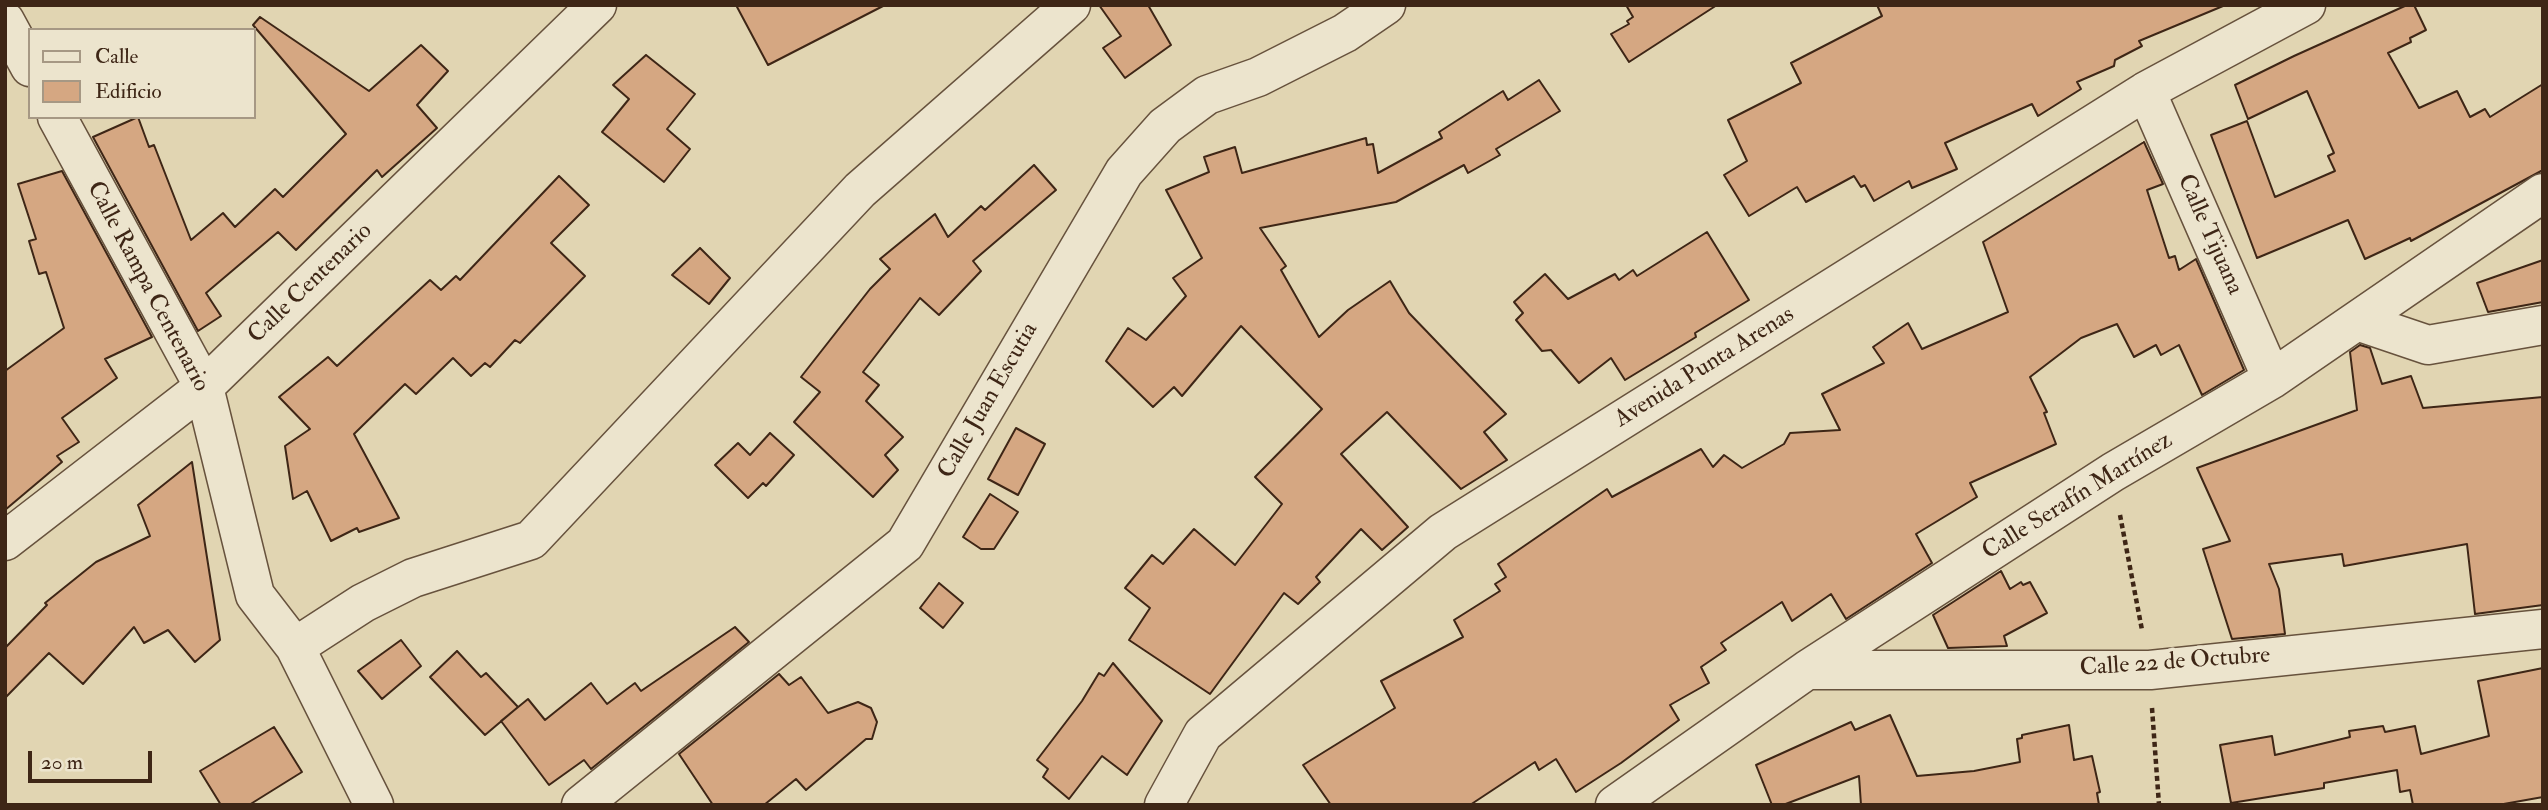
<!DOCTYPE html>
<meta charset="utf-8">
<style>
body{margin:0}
#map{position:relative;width:2548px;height:810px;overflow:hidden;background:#e1d5b2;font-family:"IM FELL Double Pica",serif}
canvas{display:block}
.frame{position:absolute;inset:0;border:7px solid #3e2616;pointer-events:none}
.legend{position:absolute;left:28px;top:28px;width:228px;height:91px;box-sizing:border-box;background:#ece4cd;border:2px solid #a69884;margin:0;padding:9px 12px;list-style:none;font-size:21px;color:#3e2616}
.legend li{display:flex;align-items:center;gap:14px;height:35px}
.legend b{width:35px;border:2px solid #a69884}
.scale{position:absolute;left:28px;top:751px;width:124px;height:32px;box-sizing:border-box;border:4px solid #3e2616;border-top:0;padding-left:9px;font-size:21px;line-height:24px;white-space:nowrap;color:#3e2616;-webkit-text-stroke:5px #ece4cd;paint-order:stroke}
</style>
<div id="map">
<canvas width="2548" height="810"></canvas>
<div class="frame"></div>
<ul class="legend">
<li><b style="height:9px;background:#ece4cd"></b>Calle</li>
<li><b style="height:19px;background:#d5a782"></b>Edificio</li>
</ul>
<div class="scale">20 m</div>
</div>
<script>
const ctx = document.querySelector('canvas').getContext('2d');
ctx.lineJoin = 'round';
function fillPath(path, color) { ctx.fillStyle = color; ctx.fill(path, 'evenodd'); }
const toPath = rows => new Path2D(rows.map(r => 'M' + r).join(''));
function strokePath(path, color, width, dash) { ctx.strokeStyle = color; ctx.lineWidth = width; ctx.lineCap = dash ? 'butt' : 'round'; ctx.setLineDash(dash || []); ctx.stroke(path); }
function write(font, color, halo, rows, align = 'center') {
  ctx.font = font + ' "IM FELL Double Pica",serif'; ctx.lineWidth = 7; ctx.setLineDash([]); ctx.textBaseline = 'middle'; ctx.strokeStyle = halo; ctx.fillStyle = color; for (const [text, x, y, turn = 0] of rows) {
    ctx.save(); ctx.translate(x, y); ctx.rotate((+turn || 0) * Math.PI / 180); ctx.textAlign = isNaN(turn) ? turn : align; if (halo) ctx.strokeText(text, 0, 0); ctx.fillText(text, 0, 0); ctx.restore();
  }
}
const building = toPath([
 [736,5,885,5,768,65,736,5],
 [1099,5,1148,5,1171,45,1125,78,1103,48,1121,36,1099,5],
 [1626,5,1717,5,1629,62,1611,34,1629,24,1627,21,1633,17,1626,5],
 [1877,5,2223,5,2223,6,2139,41,2142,46,2115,60,2114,66,2077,82,2081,89,2038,116,2032,104,1945,143,1957,169,1912,188,1909,181,1874,201,1865,185,1861,187,1854,176,1806,202,1797,187,1749,216,1724,175,1747,161,1728,120,1801,83,1791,63,1882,16,1877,5],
 [2407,5,2414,5,2426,30,2410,38,2411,42,2388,53,2419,108,2457,91,2470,117,2485,109,2490,117,2543,84,2543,170,2411,241,2410,238,2365,259,2348,220,2257,258,2211,135,2247,121,2275,197,2335,171,2328,156,2334,153,2307,91,2248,119,2235,85,2294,56,2407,5],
 [260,17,369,91,421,45,448,71,417,105,437,128,382,177,377,170,296,250,278,232,206,293,221,316,198,331,93,137,138,117,149,147,154,145,191,240,223,213,235,227,275,189,283,197,346,134,253,25,260,17],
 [646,55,695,94,667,129,690,149,664,182,602,132,629,99,613,85,646,55],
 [1539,80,1560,111,1496,149,1500,155,1468,173,1464,165,1396,202,1260,228,1286,266,1281,270,1319,337,1348,310,1390,281,1409,313,1506,414,1484,432,1507,460,1461,489,1387,412,1341,454,1408,527,1382,550,1361,529,1316,577,1320,582,1298,604,1284,593,1210,694,1129,640,1150,608,1125,588,1152,555,1163,564,1194,529,1235,565,1282,504,1255,477,1322,409,1241,326,1182,396,1174,387,1153,407,1106,361,1128,328,1146,340,1186,296,1173,278,1202,258,1166,190,1209,172,1204,157,1235,147,1242,173,1366,138,1367,145,1373,144,1378,173,1442,138,1439,132,1503,91,1508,100,1539,80],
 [2144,142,2163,184,2147,190,2169,258,2175,256,2179,270,2196,259,2244,370,2202,395,2179,345,2161,355,2156,345,2134,357,2117,324,2081,338,2030,377,2047,412,2044,413,2056,444,1970,483,1977,497,1916,534,1932,563,1846,619,1831,594,1792,621,1782,602,1721,643,1726,650,1701,667,1709,683,1670,705,1679,720,1621,763,1576,792,1556,759,1539,770,1535,762,1470,805,1331,805,1303,765,1395,708,1381,681,1463,637,1454,620,1500,591,1495,584,1506,577,1498,564,1607,489,1612,497,1701,449,1713,467,1724,455,1742,468,1784,444,1790,433,1840,430,1822,394,1884,363,1873,347,1908,323,1922,349,2008,312,1983,242,2144,142],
 [1034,165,1056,190,973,261,981,271,939,315,920,298,863,372,879,385,866,401,903,437,885,455,898,470,873,497,794,422,820,392,801,377,870,289,890,269,880,259,935,214,948,237,981,206,985,210,1034,165],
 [62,171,152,337,105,359,117,378,62,418,79,442,57,456,62,462,5,510,5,371,64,328,46,272,39,274,29,241,36,239,18,184,62,171],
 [559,176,589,205,551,243,585,276,520,343,515,340,490,367,485,363,471,376,453,358,416,394,405,384,354,434,399,518,359,532,357,528,331,541,307,491,293,499,285,446,310,429,279,397,328,357,337,366,430,280,441,290,456,276,460,280,559,176],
 [1707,232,1749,300,1695,333,1696,337,1625,380,1611,358,1579,383,1551,350,1542,351,1516,320,1523,313,1514,302,1545,274,1568,299,1615,274,1619,280,1633,270,1637,276,1707,232],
 [700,248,730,278,709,304,672,275,700,248],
 [2543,260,2543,302,2488,312,2477,283,2543,260],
 [2360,345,2370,348,2382,384,2411,376,2423,408,2543,397,2543,605,2475,614,2467,544,2344,566,2342,554,2269,564,2279,589,2285,634,2232,639,2203,549,2230,541,2197,468,2357,410,2350,352,2360,345],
 [1016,428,1045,444,1018,495,988,479,1016,428],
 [770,433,794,455,766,486,763,483,748,498,715,465,738,443,750,455,770,433],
 [192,462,220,640,195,662,168,630,144,643,134,627,83,684,49,653,5,698,5,648,47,605,45,603,96,562,150,536,138,505,192,462],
 [990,494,1018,512,994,549,981,549,963,537,990,494],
 [2001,571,2010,589,2021,582,2023,585,2030,582,2047,613,2004,636,2007,646,1948,648,1933,615,2001,571],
 [939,583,963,603,943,628,920,608,939,583],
 [735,627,749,642,591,769,584,760,549,785,501,721,528,699,545,720,591,683,607,704,635,683,641,691,735,627],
 [401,640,421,666,382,699,358,671,401,640],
 [457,651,481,677,486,673,518,707,485,735,430,677,457,651],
 [1113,663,1162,721,1127,775,1102,756,1069,799,1043,777,1048,769,1037,760,1082,701,1099,673,1104,676,1113,663],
 [2543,668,2543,797,2498,805,2413,805,2410,790,2400,792,2397,770,2324,783,2324,788,2231,803,2220,745,2272,736,2275,755,2350,737,2349,731,2383,726,2385,732,2415,726,2421,754,2489,736,2478,681,2543,668],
 [779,674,789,685,801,677,828,713,858,702,871,708,877,722,872,739,866,739,806,790,796,779,764,805,713,805,679,754,779,674],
 [1890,715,1917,776,1974,771,2020,762,2017,739,2022,738,2022,735,2069,725,2074,760,2092,756,2100,792,2097,793,2099,805,1861,805,1859,776,1783,805,1772,805,1756,765,1851,722,1855,730,1890,715],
 [274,727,302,772,249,805,221,805,200,771,274,727]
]);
fillPath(building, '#d5a782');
strokePath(building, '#3e2616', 2);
const street = toPath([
 [5,21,30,67],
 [2146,91,2272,379],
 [57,117,204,387,255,595,295,647,374,805],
 [2357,321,2428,345,2543,325],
 [5,541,204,387,597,5],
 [295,647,363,603,413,578,531,540,860,190,1071,5],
 [1807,670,2150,670,2543,629],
 [581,805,905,544,1124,172,1165,126,1207,95,1258,77,1345,33,1386,5],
 [1164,805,1203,734,1443,532,2146,91,2306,5],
 [1615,805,1807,670,2113,472,2272,379,2543,193]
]);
strokePath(street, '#67523d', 41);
strokePath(toPath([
 [2120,515,2142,630],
 [2152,708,2159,805]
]), '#3e2616', 4.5, [5, 3.5]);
strokePath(street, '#ece4cd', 38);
write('24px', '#3e2616', '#ece4cd', [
 ["Calle Tijuana",2209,235,66],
 ["Calle Centenario",311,284,-44],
 ["Calle Rampa Centenario",147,287,62],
 ["Avenida Punta Arenas",1705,368,-32],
 ["Calle Juan Escutia",989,401,-60],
 ["Calle Serafín Martínez",2078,497,-32],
 ["Calle 22 de Octubre",2175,663,-4]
]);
</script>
